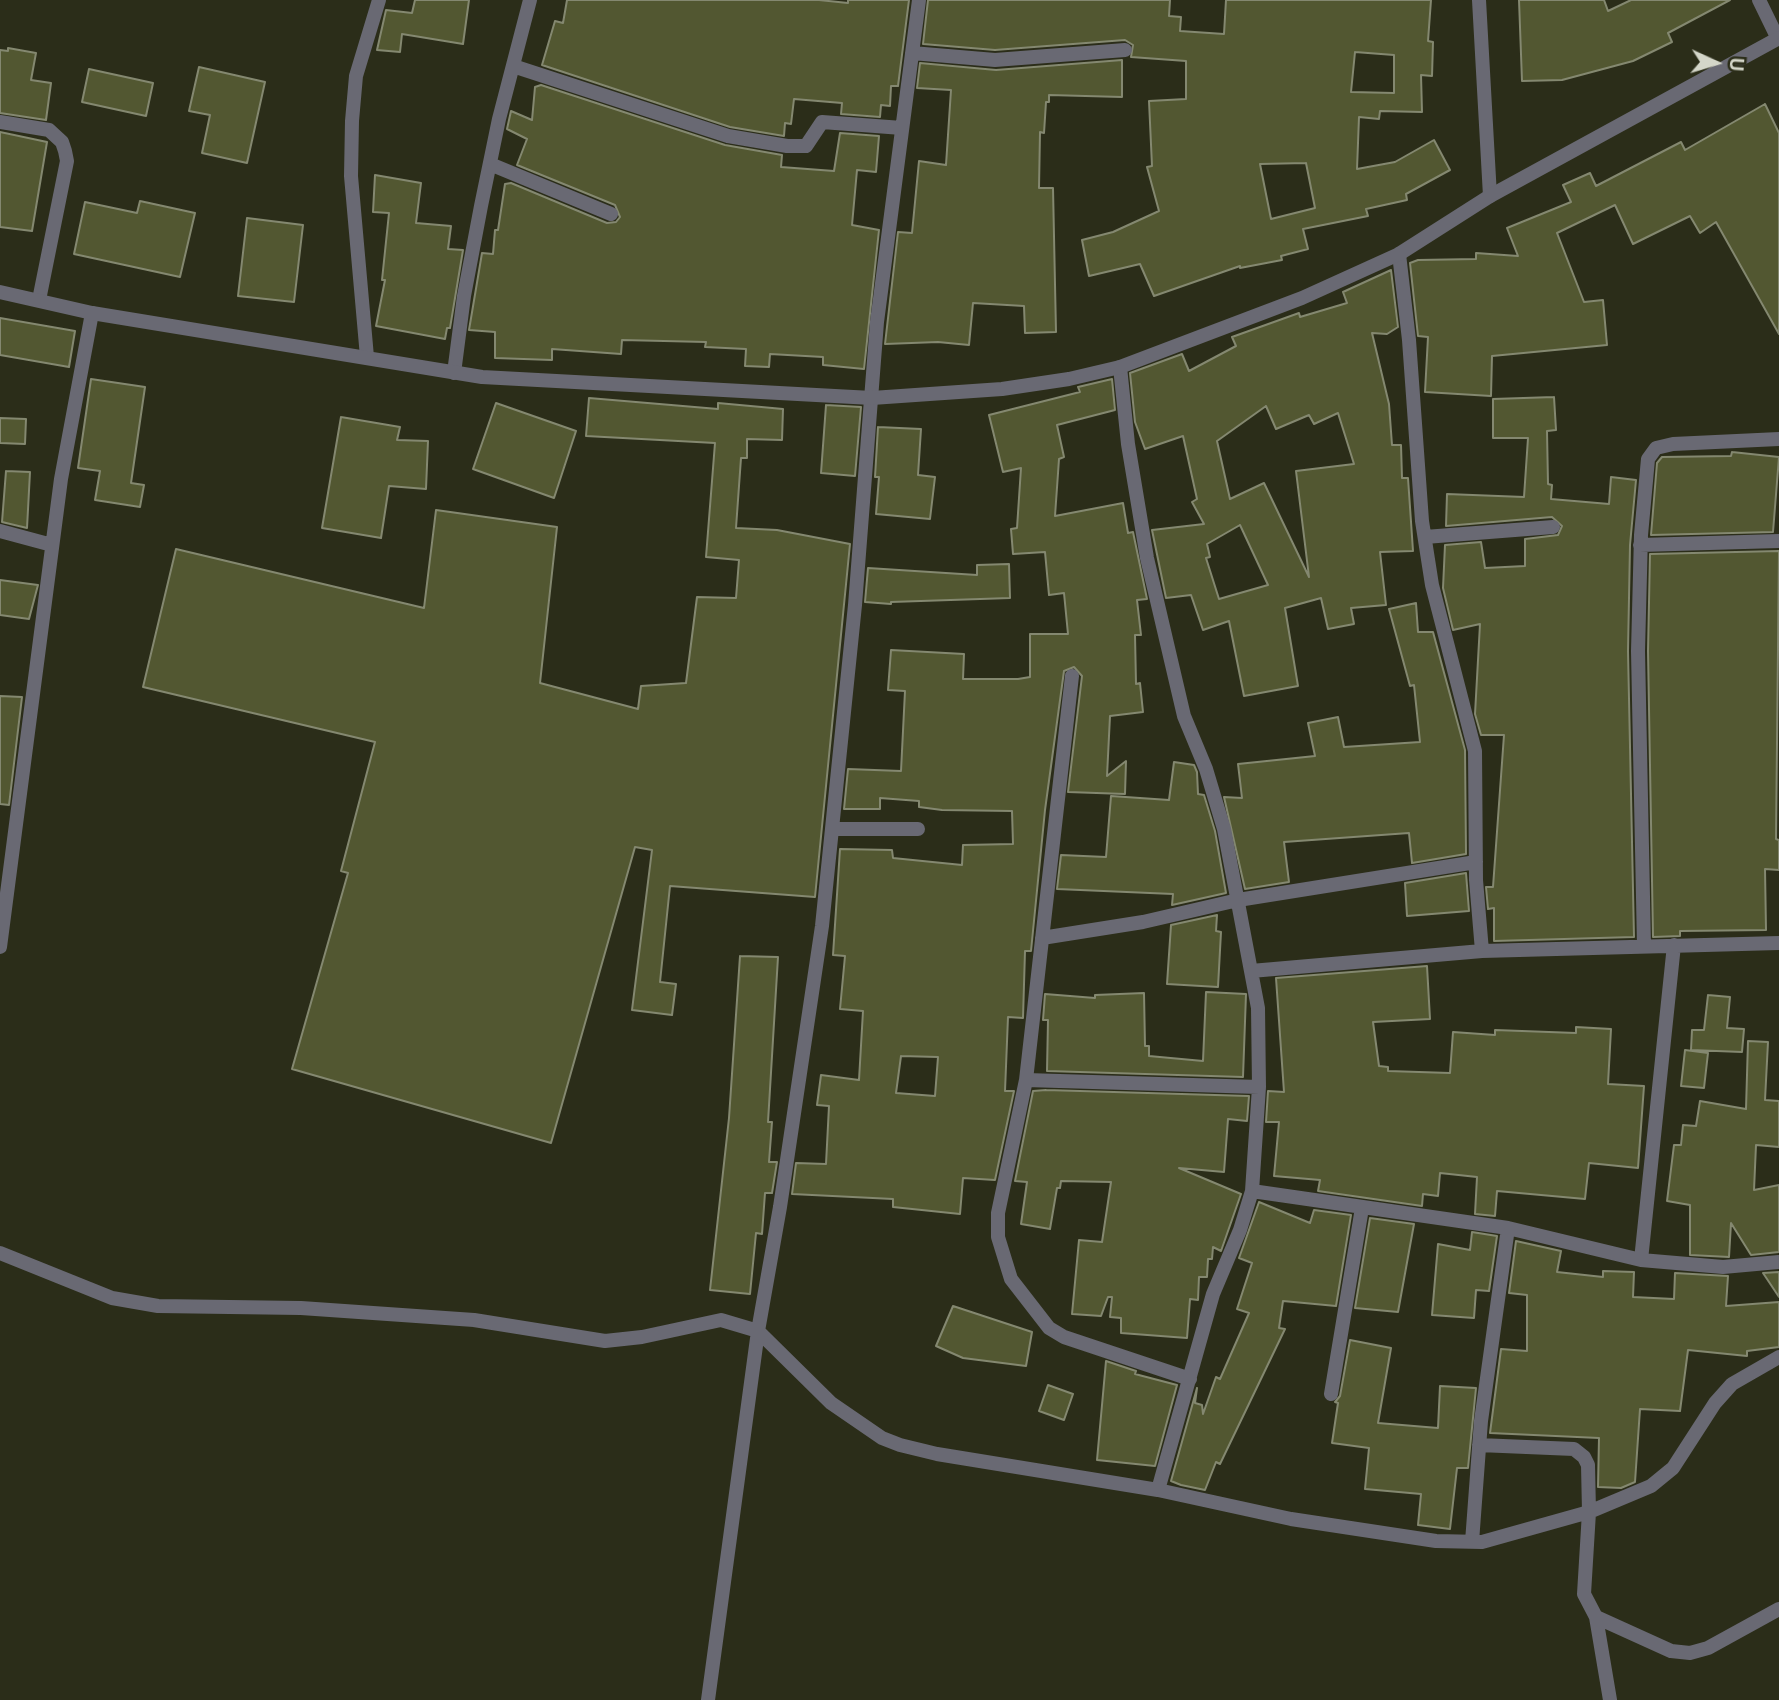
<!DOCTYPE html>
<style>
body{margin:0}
#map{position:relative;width:1779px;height:1700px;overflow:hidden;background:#2b2d19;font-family:"Public Sans",sans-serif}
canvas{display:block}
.north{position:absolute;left:1681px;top:28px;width:70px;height:70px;-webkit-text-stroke:5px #2b2d19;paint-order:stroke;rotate:94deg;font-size:19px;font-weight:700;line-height:28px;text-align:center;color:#d4d6c9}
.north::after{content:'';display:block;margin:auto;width:24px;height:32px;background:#d4d6c9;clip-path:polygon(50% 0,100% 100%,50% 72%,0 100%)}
</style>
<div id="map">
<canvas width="1779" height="1700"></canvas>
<div class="north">U</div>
</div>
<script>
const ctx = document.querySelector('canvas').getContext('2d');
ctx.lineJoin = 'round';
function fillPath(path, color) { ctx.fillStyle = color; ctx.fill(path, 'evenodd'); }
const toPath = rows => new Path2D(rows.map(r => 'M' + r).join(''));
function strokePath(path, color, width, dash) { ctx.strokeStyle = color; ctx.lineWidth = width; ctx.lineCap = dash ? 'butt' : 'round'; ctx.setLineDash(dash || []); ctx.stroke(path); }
const building = toPath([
 [415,0,469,0,463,44,402,34,400,52,377,50,386,10,412,13,415,0],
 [567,0,819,0,848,3,848,0,909,0,898,86,891,86,890,106,881,105,880,117,841,114,842,103,794,99,791,124,785,123,784,136,730,127,542,65,555,21,563,23,567,0],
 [928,0,1170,0,1169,16,1181,17,1180,31,1224,34,1226,0,1431,0,1428,41,1433,42,1432,76,1421,75,1422,112,1380,111,1379,119,1359,117,1357,169,1395,162,1434,140,1450,170,1406,194,1407,200,1366,209,1368,216,1303,229,1308,249,1281,256,1282,260,1240,268,1240,266,1154,296,1140,264,1089,276,1082,240,1113,232,1159,211,1147,167,1152,166,1149,101,1186,99,1186,61,1131,57,1133,45,1125,40,995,50,923,44,928,0],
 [1355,52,1394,55,1394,93,1351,92,1355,52],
 [1306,163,1315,208,1271,219,1260,164,1306,163],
 [1519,0,1604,0,1608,11,1631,0,1730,0,1668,33,1672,42,1633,61,1562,80,1522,81,1519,0],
 [8,48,36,53,31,80,51,83,46,120,0,113,0,50,8,51,8,48],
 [1122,60,1122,97,1049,95,1049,102,1046,102,1044,133,1040,132,1039,188,1053,188,1056,332,1025,333,1024,306,973,303,969,345,938,342,885,344,898,232,912,233,919,161,946,165,951,90,917,88,920,63,996,70,1122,60],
 [199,67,265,82,247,163,202,153,210,115,189,111,199,67],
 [89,69,153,83,146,116,82,102,89,69],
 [541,85,725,145,782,155,781,167,834,171,840,133,879,136,876,172,857,170,852,225,879,230,864,369,823,365,823,357,770,354,769,367,745,366,746,349,705,347,706,342,622,340,621,354,552,349,552,360,495,358,495,332,469,330,482,253,493,254,495,230,498,230,505,184,511,183,607,223,616,222,620,217,615,205,517,165,527,139,507,129,511,111,532,120,535,87,541,85],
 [1765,104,1779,133,1779,334,1716,222,1700,233,1690,216,1633,244,1615,205,1557,233,1584,302,1603,300,1607,345,1492,356,1491,396,1425,392,1428,337,1418,336,1410,263,1418,260,1476,259,1476,253,1518,256,1507,228,1571,202,1563,185,1590,173,1596,186,1681,142,1685,150,1765,104],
 [0,132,47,142,32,231,0,227,0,132],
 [375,175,421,183,416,223,451,226,448,249,463,250,450,328,447,328,445,339,376,326,385,280,382,280,389,213,373,212,375,175],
 [140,201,195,213,180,277,74,254,85,202,137,213,140,201],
 [247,218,303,225,294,302,238,296,247,218],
 [1391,270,1398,327,1387,334,1372,333,1389,404,1392,445,1401,445,1402,478,1408,478,1413,551,1380,552,1386,605,1351,608,1354,624,1328,629,1321,598,1285,608,1298,686,1244,696,1229,621,1203,630,1191,595,1166,598,1152,530,1204,524,1192,502,1197,499,1183,436,1145,449,1135,422,1130,373,1182,354,1189,371,1236,346,1232,337,1299,313,1300,317,1347,303,1343,292,1391,270],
 [1266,406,1276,429,1309,415,1314,424,1338,413,1354,464,1296,471,1309,577,1264,483,1230,499,1217,441,1266,406],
 [1240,525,1268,585,1219,599,1206,558,1210,557,1207,544,1240,525],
 [0,318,75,331,69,367,0,355,0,318],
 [91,379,145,387,131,483,144,485,140,507,95,500,100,471,78,468,91,379],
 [1112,379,1115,410,1057,425,1064,457,1059,459,1055,516,1123,503,1128,533,1133,532,1147,599,1137,600,1141,635,1135,635,1136,684,1140,683,1143,712,1110,716,1107,776,1126,761,1125,794,1068,792,1082,676,1074,667,1064,671,1045,810,1031,951,1025,951,1023,1018,1008,1017,1005,1091,1014,1091,995,1180,963,1178,960,1214,893,1207,893,1199,792,1194,796,1163,826,1164,829,1106,817,1105,821,1075,859,1080,863,1011,840,1009,845,956,833,955,840,849,892,850,893,858,962,865,963,845,1013,844,1012,811,942,810,919,807,919,801,880,798,880,809,844,809,848,769,901,771,905,691,888,690,891,650,964,654,963,679,1018,679,1030,677,1030,634,1068,634,1064,593,1049,595,1045,552,1013,554,1011,529,1017,528,1021,468,1003,472,989,415,1080,392,1078,387,1112,379],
 [901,1056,938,1057,935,1096,896,1093,901,1056],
 [1554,397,1556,430,1547,431,1548,484,1552,485,1551,499,1609,504,1611,477,1636,480,1630,545,1628,651,1634,937,1494,941,1494,908,1488,909,1486,887,1493,887,1504,735,1481,735,1475,714,1480,624,1453,630,1443,588,1445,545,1481,542,1485,568,1525,566,1525,539,1558,535,1562,526,1552,517,1446,526,1447,494,1524,497,1528,438,1493,438,1493,399,1554,397],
 [589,398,718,409,718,403,783,409,782,440,747,439,747,458,741,458,736,528,777,530,850,544,815,897,670,886,660,982,676,984,672,1015,632,1010,652,850,635,847,551,1143,292,1069,348,873,341,871,375,742,143,687,176,549,424,608,436,510,557,527,540,683,638,709,641,686,686,683,697,597,736,598,739,560,706,557,715,443,586,436,589,398],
 [496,403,576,431,554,498,473,469,496,403],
 [826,405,861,407,855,476,821,473,826,405],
 [341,417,400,427,397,440,428,441,426,489,389,486,381,538,322,528,341,417],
 [0,418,26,419,25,444,0,443,0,418],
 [878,427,921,429,918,475,935,477,930,519,876,514,879,477,875,477,878,427],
 [1732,452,1779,457,1773,532,1651,535,1657,463,1662,457,1731,456,1732,452],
 [6,471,30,472,27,528,2,522,6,471],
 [1779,551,1776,839,1779,840,1779,870,1765,869,1766,930,1680,931,1680,936,1653,937,1648,651,1650,554,1779,551],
 [1009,564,1010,598,891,602,891,604,865,602,868,568,977,575,977,565,1009,564],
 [0,580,38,585,29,619,0,615,0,580],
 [1416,603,1418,632,1433,632,1465,750,1466,854,1412,863,1409,833,1284,842,1289,882,1245,889,1224,797,1242,798,1238,764,1315,756,1308,723,1338,717,1344,747,1420,742,1414,685,1410,686,1389,609,1416,603],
 [0,696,22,697,9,805,0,804,0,696],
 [1174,762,1194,765,1197,772,1198,794,1204,795,1215,831,1226,893,1172,905,1173,894,1057,889,1061,855,1106,857,1111,796,1169,800,1174,762],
 [1466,873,1469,911,1407,916,1405,883,1466,873],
 [1217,915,1216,931,1221,932,1218,987,1167,984,1171,925,1217,915],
 [740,956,778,957,768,1122,772,1122,769,1162,777,1162,772,1193,765,1193,762,1234,756,1233,750,1294,710,1290,729,1118,740,956],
 [1427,966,1430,1019,1373,1022,1379,1066,1388,1067,1388,1071,1450,1073,1453,1032,1495,1035,1495,1030,1576,1033,1576,1027,1611,1029,1608,1084,1644,1086,1638,1168,1589,1163,1585,1199,1497,1191,1495,1216,1475,1214,1477,1177,1440,1173,1438,1196,1423,1194,1422,1206,1318,1191,1320,1180,1274,1176,1279,1122,1266,1122,1268,1091,1284,1092,1276,978,1427,966],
 [1206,992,1246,994,1243,1077,1047,1071,1048,1020,1043,1020,1045,994,1095,998,1095,995,1144,993,1145,1046,1149,1046,1149,1056,1203,1061,1206,992],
 [1708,995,1730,997,1727,1028,1744,1029,1742,1052,1691,1050,1692,1030,1704,1030,1708,995],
 [1748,1041,1768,1042,1765,1100,1779,1101,1779,1147,1756,1145,1754,1190,1779,1185,1779,1252,1751,1255,1731,1223,1729,1257,1690,1255,1690,1205,1667,1201,1674,1145,1681,1145,1683,1125,1696,1126,1700,1101,1746,1109,1748,1041],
 [1685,1050,1708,1053,1704,1088,1681,1086,1685,1050],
 [1046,1090,1249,1096,1247,1121,1228,1119,1224,1172,1179,1168,1241,1194,1221,1251,1213,1247,1212,1259,1208,1259,1207,1277,1199,1277,1198,1300,1190,1299,1187,1338,1121,1333,1121,1318,1110,1317,1112,1297,1108,1297,1101,1316,1072,1314,1079,1240,1102,1242,1111,1182,1061,1181,1060,1188,1057,1188,1050,1229,1021,1224,1027,1182,1015,1181,1033,1091,1046,1090],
 [1259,1202,1310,1223,1314,1210,1351,1215,1336,1306,1283,1301,1279,1328,1285,1329,1220,1464,1216,1462,1205,1490,1181,1485,1171,1481,1197,1388,1195,1403,1202,1405,1203,1414,1216,1377,1220,1379,1249,1313,1237,1309,1252,1263,1239,1258,1259,1202],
 [1370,1218,1414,1224,1398,1312,1355,1308,1370,1218],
 [1472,1232,1497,1236,1489,1291,1476,1290,1474,1318,1432,1315,1438,1244,1470,1250,1472,1232],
 [1516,1241,1561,1251,1557,1272,1603,1277,1603,1271,1634,1272,1633,1297,1674,1299,1675,1273,1728,1276,1726,1306,1779,1302,1779,1347,1747,1351,1747,1356,1688,1350,1680,1411,1640,1409,1635,1482,1621,1488,1598,1487,1599,1438,1490,1433,1501,1349,1527,1351,1527,1295,1509,1293,1516,1241],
 [1779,1272,1779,1297,1763,1273,1779,1272],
 [953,1306,1032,1332,1026,1366,963,1358,936,1346,953,1306],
 [1350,1340,1391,1348,1378,1423,1438,1428,1440,1386,1476,1388,1468,1468,1457,1468,1450,1529,1418,1525,1421,1494,1365,1489,1369,1448,1332,1443,1338,1403,1335,1402,1340,1396,1350,1340],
 [1106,1361,1136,1371,1135,1374,1177,1385,1155,1466,1097,1460,1106,1361],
 [1048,1385,1073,1394,1064,1420,1039,1411,1048,1385]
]);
fillPath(building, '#525731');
strokePath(building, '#848870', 2);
strokePath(toPath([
 [1479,0,1490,196],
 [1759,0,1778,39],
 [912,53,995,60,1125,50],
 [513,66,728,136,787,146,806,146,822,122,902,128],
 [0,122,49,130,62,142,65,151,67,161,39,300],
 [490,164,611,214],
 [1399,254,1409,340,1422,521,1432,585,1475,751,1476,880,1482,951],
 [367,357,351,176,352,121,356,76,379,0],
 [454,373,464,296,481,206,499,119,530,0],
 [0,531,52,545],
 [1425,537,1553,527],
 [1640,545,1779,541],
 [1072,676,1026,1080,1259,1087],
 [832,829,918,829],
 [1042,938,1143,922,1238,900,1476,862],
 [1674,945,1641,1260,1723,1267,1779,1262],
 [1644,946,1638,651,1641,535,1648,459,1656,448,1673,444,1779,439],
 [0,947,61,479,92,313],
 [1251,971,1482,951,1779,943],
 [1026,1080,998,1213,998,1237,1011,1279,1049,1328,1064,1337,1190,1379],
 [1252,1191,1508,1228,1641,1260],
 [0,1253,112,1298,158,1306,301,1308,474,1320,605,1341,642,1337,721,1320,758,1331,831,1403,882,1438,900,1445,937,1454,1158,1490,1213,1294,1240,1230,1252,1191,1259,1087,1258,1008,1224,829,1206,769,1184,716,1147,558,1128,444,1120,367],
 [1331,1394,1362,1208],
 [1479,1445,1574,1449,1584,1457,1588,1465,1589,1512,1584,1594,1596,1617,1671,1651,1690,1653,1708,1648,1779,1609],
 [1158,1490,1291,1519,1436,1541,1482,1542,1589,1512,1651,1486,1673,1468,1715,1403,1732,1384,1779,1357],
 [1472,1542,1481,1421,1508,1228],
 [1596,1617,1610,1700],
 [708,1700,758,1331,780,1207,822,926,855,605,877,322,919,0]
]), '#696973', 14);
strokePath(toPath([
 [0,292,92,313,482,377,872,398,1002,389,1069,379,1120,367,1302,298,1399,254,1490,196,1779,38]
]), '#696973', 14);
</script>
